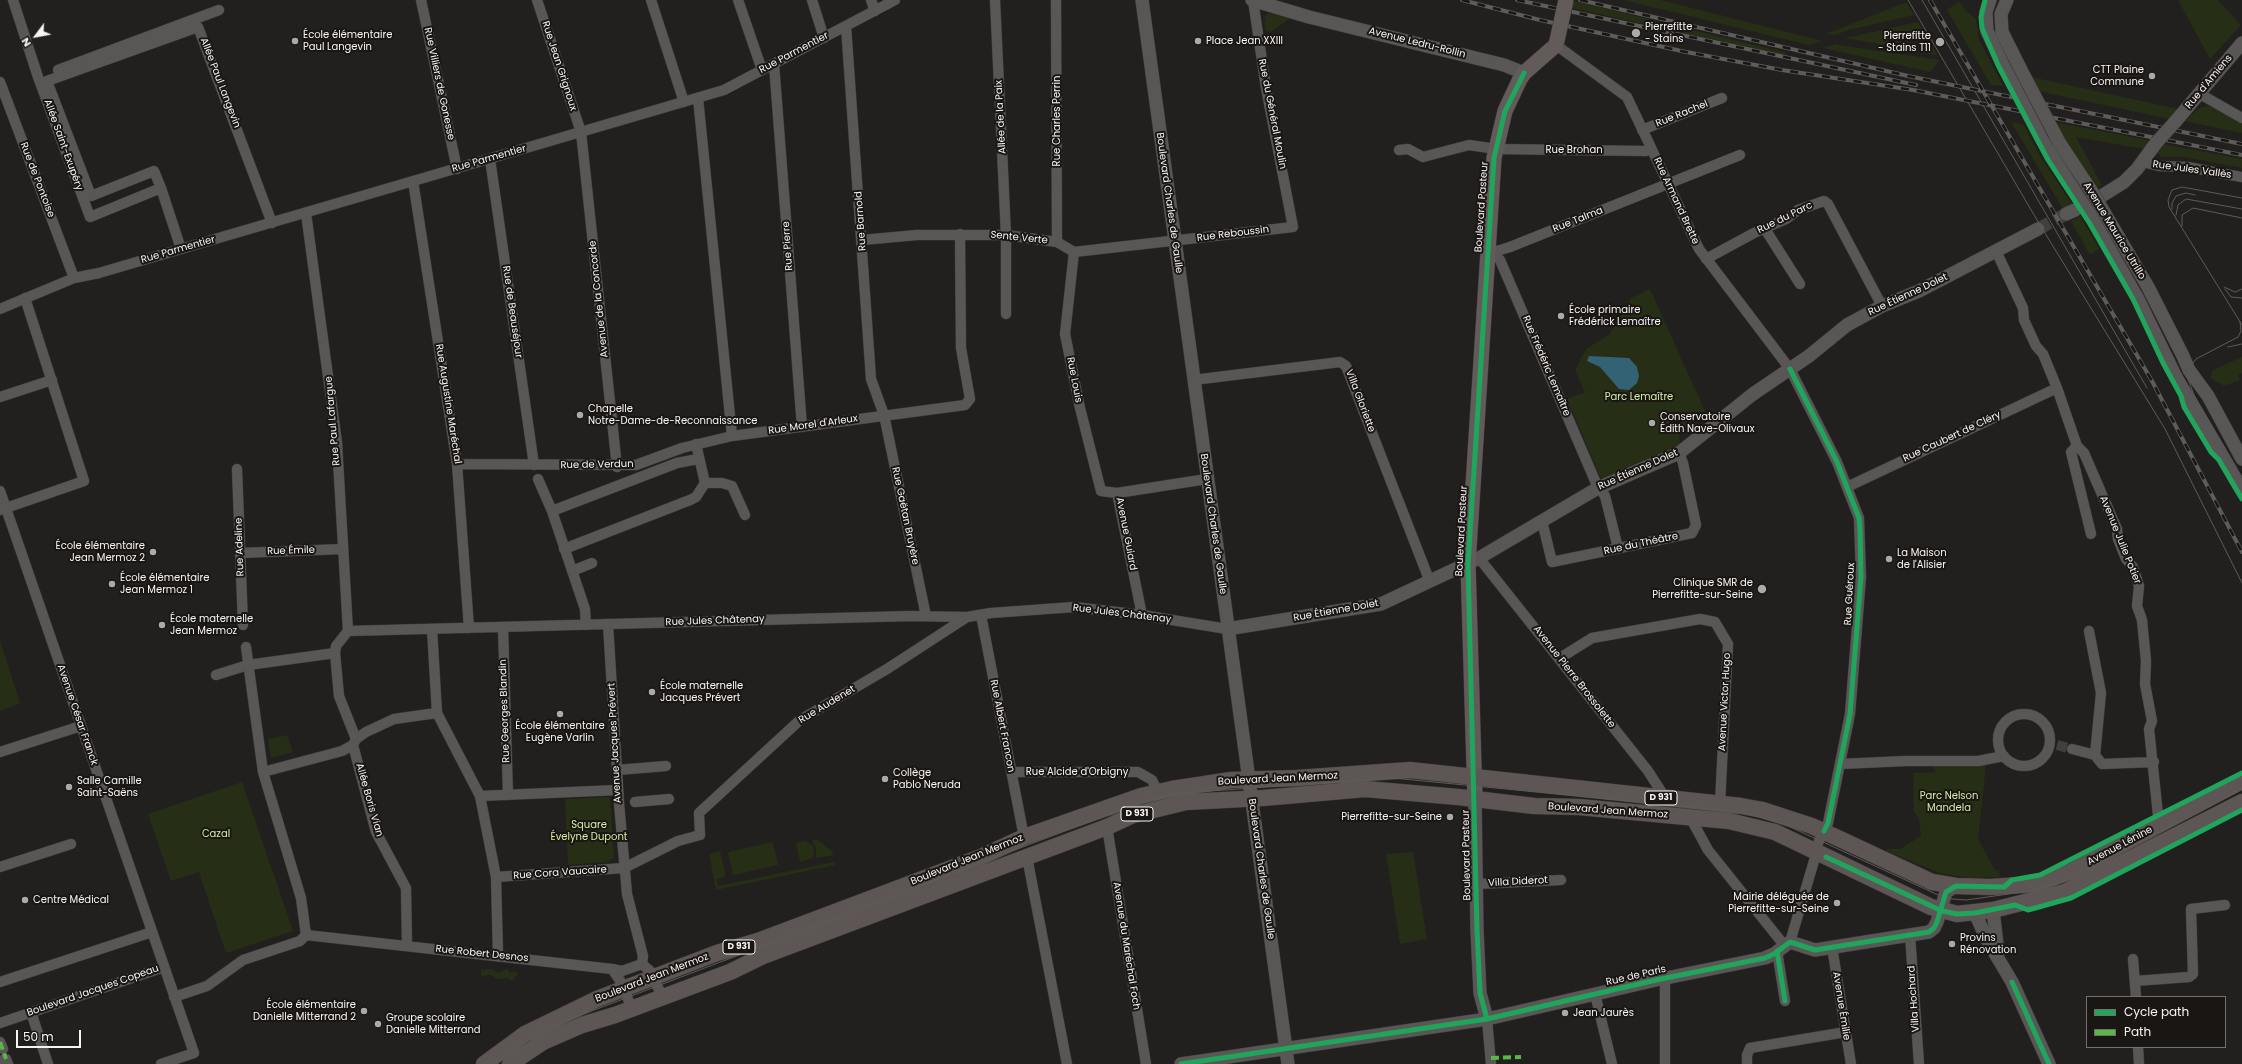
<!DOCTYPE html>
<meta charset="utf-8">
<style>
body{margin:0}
#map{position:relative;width:2242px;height:1064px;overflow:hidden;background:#22201e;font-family:Poppins,sans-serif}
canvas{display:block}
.legend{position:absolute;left:2086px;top:996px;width:140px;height:52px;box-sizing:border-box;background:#1a1614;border:1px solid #726f6d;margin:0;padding:5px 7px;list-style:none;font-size:12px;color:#f7f4f2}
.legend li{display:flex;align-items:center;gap:8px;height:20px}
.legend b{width:20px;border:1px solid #726f6d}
.north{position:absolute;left:16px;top:16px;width:40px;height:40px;-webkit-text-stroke:3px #1a1614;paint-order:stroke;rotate:238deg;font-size:11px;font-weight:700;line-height:16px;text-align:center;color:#f7f4f2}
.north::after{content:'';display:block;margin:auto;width:14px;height:18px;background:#f7f4f2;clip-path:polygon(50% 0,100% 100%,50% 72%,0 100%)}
.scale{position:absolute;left:16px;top:1030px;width:65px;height:18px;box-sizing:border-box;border:2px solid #f7f4f2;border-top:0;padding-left:5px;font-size:12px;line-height:14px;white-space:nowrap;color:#f7f4f2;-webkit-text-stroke:3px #1a1614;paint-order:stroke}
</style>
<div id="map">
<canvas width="2242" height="1064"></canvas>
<ul class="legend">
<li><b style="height:5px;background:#20a55d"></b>Cycle path</li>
<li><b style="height:5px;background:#58b947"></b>Path</li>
</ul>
<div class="north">N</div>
<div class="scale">50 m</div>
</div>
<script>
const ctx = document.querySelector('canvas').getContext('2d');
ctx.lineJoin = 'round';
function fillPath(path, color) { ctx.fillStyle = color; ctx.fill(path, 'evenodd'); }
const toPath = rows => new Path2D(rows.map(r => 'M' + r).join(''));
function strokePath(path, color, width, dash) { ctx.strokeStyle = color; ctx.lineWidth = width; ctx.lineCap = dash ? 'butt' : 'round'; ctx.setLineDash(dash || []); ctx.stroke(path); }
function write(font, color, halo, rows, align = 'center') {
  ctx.font = font + ' Poppins,sans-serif'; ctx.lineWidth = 4; ctx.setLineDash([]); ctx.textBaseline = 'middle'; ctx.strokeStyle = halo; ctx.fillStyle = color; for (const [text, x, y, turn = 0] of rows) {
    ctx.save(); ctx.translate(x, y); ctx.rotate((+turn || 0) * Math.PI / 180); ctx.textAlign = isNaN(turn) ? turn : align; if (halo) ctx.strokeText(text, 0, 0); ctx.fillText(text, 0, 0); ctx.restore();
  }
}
fillPath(toPath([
 [1623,0,1660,0,1823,41,1809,45],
 [2178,0,2218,0,2241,25,2210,59],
 [1574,1,1787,53,1783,55,1572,8],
 [1959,1,1966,11,1976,19,1979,40,2003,86,1991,85,1947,10],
 [1906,2,1914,15,1852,29,1835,35,1826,34],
 [1269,13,1289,18,1289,19,1271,32,1266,31,1264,22,1266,19,1263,18],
 [1918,22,1937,55,1921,53,1921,45,1913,37,1890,46,1846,38],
 [1836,44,1845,46,1940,60,1930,72,1823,48],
 [2031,77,2178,109,2170,119,2038,91],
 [2214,106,2242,123,2242,133,2184,121,2201,107],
 [2011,122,2024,125,2039,155,2072,204,2063,209],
 [2054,122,2152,141,2144,149,2076,137,2102,185,2096,188],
 [2163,144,2242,159,2242,168,2184,157,2161,157,2157,152],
 [2080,216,2099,249,2090,255,2071,221],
 [1650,289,1705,411,1679,434,1680,448,1602,481,1567,399,1585,392,1575,370,1586,349,1610,334,1631,298],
 [2242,357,2242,373,2238,375,2240,380,2224,386,2210,378,2213,370],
 [0,640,20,703,0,711],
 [287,735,293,752,271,758,268,739],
 [1986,765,1978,839,1994,869,1999,871,2000,877,1970,878,1939,873,1887,851,1887,849,1900,849,1921,836,1919,818,1914,812,1913,773,1936,772,1933,766],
 [242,782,293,931,226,953,199,872,171,881,148,814],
 [610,797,614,858,608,862,568,865,565,799],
 [817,839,833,852,833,855,816,858,816,848,812,841],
 [806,841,813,846,814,854,811,859,800,862,796,843],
 [773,842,778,865,733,875,728,852],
 [720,851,726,877,717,879,718,886,834,862,835,865,716,890,709,854],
 [1413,852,1427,939,1400,944,1386,854],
 [492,969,498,973,508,969,509,973,515,971,518,974,512,981,507,978,496,979,491,975,481,976,481,970]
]), '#262e15');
fillPath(toPath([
 [1589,356,1629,358,1637,367,1639,376,1637,383,1629,390,1619,389,1600,367,1587,361]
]), '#346275');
strokePath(toPath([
 [2057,745,2072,749]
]), '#42403e', 10, [10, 5]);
strokePath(toPath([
 [2038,229,2066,214]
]), '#42403e', 13, [13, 6]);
const minor = toPath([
 [13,0,38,77,90,217,161,188,181,249],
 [421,0,457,169],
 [537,0,581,132,617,467],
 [651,0,684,102],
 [738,0,762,70],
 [812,0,824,38],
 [871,0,875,11],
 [995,0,1006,235,1006,314],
 [1056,0,1057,242],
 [846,26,871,379,884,415,926,616],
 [1556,45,1627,97,1699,249,1790,369,1837,462,1859,518,1861,577,1850,714,1828,823,1818,843,1814,861,1790,942],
 [774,64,802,427],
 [58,70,219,10],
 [0,82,74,278],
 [2200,94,2242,118],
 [698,98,732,436],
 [1642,130,1722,98],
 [1399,150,1408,149,1423,157,1469,145,1496,149,1646,151,1651,148],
 [490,159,534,465],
 [2142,162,2159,166,2187,167,2242,177],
 [413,181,457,464,469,628],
 [161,188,154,171,91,196,47,81,198,27,272,223],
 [306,213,337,443,348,631],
 [1765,229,1800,284],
 [862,240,917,235,1006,235,1057,242,1074,252,1293,227,1266,88,1253,0],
 [1488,249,1500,260,1596,483,1605,496,1618,548],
 [1488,249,1497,251,1510,247,1740,155],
 [1996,251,2023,308,2024,320,2036,346,2043,354,2057,388,2077,446,2084,453,2117,529,2118,539,2126,559,2133,567,2139,586,2137,606,2142,620,2146,661,2145,684,2152,721,2149,729,2158,815,2162,824],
 [1074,252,1065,334,1080,408,1101,491,1117,493,1207,479],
 [1706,259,1754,233,1786,219,1798,210,1824,201,1828,204,1882,306],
 [0,309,74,278,99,273,724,90,895,0],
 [1193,380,1340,362,1346,366,1430,582],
 [0,397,52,380],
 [696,444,705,483,722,483,732,486,745,515],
 [2077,446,2071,452,2091,534],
 [457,464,636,465,682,448,732,436,965,405,970,399,961,348,960,234],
 [237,469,243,625],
 [538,479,552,511],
 [1847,487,2057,388],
 [0,491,194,1053,161,1064],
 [1117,493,1142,615],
 [0,510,84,481,25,298],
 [1542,521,1552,562,1692,533,1696,525,1683,463,1679,453],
 [564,549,690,500,696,497,705,483],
 [240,553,343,549],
 [1479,558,1648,771,1666,799],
 [572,571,592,563],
 [981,615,1024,837],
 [608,624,619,803,627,894,643,956,642,964,650,971,663,998],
 [586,625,585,609,552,511,677,463,698,459],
 [503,627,508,795],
 [432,629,437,713,480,796,496,877,498,955],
 [2089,631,2101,693,2095,755,2102,764,2154,762],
 [246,647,263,772,301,898,306,935],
 [335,653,339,696,356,739],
 [1560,658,1592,638,1700,619,1715,622,1728,644,1720,804],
 [216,675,248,665,335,653,336,646,348,631,910,616,967,617,991,613,1074,607,1142,615,1227,629],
 '1998 740a26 26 0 1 1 52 0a26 26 0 1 1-52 0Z',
 [353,745,376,832,406,888,407,945],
 [2072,749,2095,755],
 [0,752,81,726],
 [1840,764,1906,761,1978,761,2004,756],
 [617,770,666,766],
 [263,772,342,751,353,745,356,739,366,732,394,719,437,713],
 [1011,772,1138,772,1152,780,1158,792],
 [480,796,618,790],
 [635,802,669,799],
 [1690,817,1708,850,1784,945],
 [1107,827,1146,1064],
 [1027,857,1067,1064],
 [0,867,71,844],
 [496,877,624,868,678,841,700,835,699,813,800,720,887,669,967,617],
 [1476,884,1561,880],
 [306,935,612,969,621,982,632,1009],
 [1910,935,1919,1064],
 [1832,947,1851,1064],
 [1777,951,1785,1001],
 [2133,959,2136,997],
 [612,969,622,971,642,964],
 [1665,978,1665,1064],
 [2135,981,2189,977,2193,974,2191,909,2225,905],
 [0,982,152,932],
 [1595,994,1612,1064],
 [174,997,207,986,243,960,300,941,306,935],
 [31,1012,48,1064],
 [1487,1019,1491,1064],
 [0,1023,164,967],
 [0,1042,3,1049],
 [2138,1047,2139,1064],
 [0,1061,6,1059,8,1064],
 [1747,1064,1747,1055,1750,1048,1846,1032]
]);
const tertiary = toPath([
 [1142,0,1288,1064],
 [1252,0,1309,17,1504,65,1524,73],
 [1990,0,1986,12,1987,31,2004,67],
 [2007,0,2001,14,2002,32,2021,70],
 [2175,122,2242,43],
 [2041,138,2079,198],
 [2059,142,2092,192],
 [2100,197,2124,182,2137,169,2156,143],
 [2101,207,2148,287,2183,356,2189,370,2208,396,2242,459],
 [2089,213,2138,299,2176,377,2242,491],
 [2066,214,2075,210],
 [1227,629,1381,604,1479,558,1598,488,1679,453,1753,394,1809,356,1847,325,1882,306,1919,291,2038,229],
 [1475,800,1477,930,1480,993,1487,1019],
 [1993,910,1998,953],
 [1975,913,1987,940,2012,982,2049,1064],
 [1181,1064,1487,1019,1656,980,1765,958,1774,954,1790,942,1815,950,1929,932,1934,928,1937,922,1946,892,1956,886]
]);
const secondary = toPath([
 [1475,800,1468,564,1494,158,1505,111,1520,79,1524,73,1556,45]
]);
const primary = toPath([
 [484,1064,525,1034,597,999,717,953,758,941,981,857,1024,837,1141,796,1172,789,1231,780,1297,778,1410,770,1741,806,1763,810,1812,826,1932,882,1956,886,1990,887,2036,884,2072,871,2242,781],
 [510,1064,543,1042,582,1025,615,1015,730,972,763,956,1107,827,1133,815,1186,802,1263,798,1365,789,1458,797,1534,806,1579,807,1729,821,1775,832,1931,907,1957,914,1993,910,2065,892,2242,802]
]);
strokePath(minor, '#3e3c3a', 11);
strokePath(tertiary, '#3e3c3a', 14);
strokePath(secondary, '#3e3c3a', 16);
strokePath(primary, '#3e3c3a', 17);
strokePath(minor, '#595756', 10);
strokePath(tertiary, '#595756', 13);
strokePath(secondary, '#625b5a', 15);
strokePath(primary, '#5e5655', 16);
strokePath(toPath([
 [1908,0,2037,220,2165,429,2242,583],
 [1922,0,2147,388],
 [2242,198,2182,187,2172,190,2168,200,2169,207,2242,325],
 [2172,209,2172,203,2176,196,2186,193,2195,195],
 [2176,215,2178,205,2186,199,2242,209],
 [2182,226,2182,215,2193,208,2242,218],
 [2224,287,2235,292,2242,289],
 [2225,289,2231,297,2242,298],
 [2240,322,2241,331,2238,337,2196,359,2190,367,2188,379,2194,395,2242,477],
 [2228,347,2242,344],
 [493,1064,533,1036,568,1020,1128,807,1152,799,1182,793,1393,778,1741,812,1786,825,1936,894,1952,899,1966,900,2030,891,2060,883,2242,789]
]), '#5d5c5a', 1);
const rail = toPath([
 [1462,0,1540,20,1686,52,1782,70,1913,90,2242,155],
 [1517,0,1916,85],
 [1580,0,1908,76,2242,144],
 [1930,0,2152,381,2242,552]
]);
strokePath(rail, '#5d5c5a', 4);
strokePath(rail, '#1a1614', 2.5, [8]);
const tertiaryBridge = toPath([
 [2004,67,2041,138],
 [2021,70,2059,142],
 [2156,143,2175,122],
 [2092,192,2101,207],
 [2079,198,2089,213]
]);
const secondaryBridge = toPath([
 [1556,45,1566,0]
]);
strokePath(tertiaryBridge, '#3e3c3a', 14, []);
strokePath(secondaryBridge, '#3e3c3a', 16, []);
strokePath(tertiaryBridge, '#595756', 13);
strokePath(secondaryBridge, '#625b5a', 15);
strokePath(toPath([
 [0,1042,6,1059],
 [1491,1058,1521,1057]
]), '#58b947', 4, [8, 4]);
strokePath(toPath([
 [1985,0,1981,17,1982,28,1998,65,2048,160,2090,224,2133,299,2163,363,2181,396,2184,407,2211,452,2219,460,2242,499],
 [1790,369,1837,462,1859,518,1860,529,1861,577,1850,714,1828,823,1824,831],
 [1826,857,1942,911,1957,914,1975,913,2015,905,2028,910,2071,898,2242,810],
 [1777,951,1785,1001],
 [2012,982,2049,1064],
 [1487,1019,1480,993,1477,930,1468,564,1494,158,1505,111,1524,73],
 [1181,1064,1487,1019,1656,980,1765,958,1774,954,1790,942,1815,950,1929,932,1934,928,1937,922,1946,892,1956,886,2004,887,2012,880,2040,875,2242,773]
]), '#20a55d', 5);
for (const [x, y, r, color] of [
 [1636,33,5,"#acaaa8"],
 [295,41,4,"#acaaa8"],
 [1198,41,4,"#acaaa8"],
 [1940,42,5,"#acaaa8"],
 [2152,76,4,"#acaaa8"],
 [1561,316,4,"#acaaa8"],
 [580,415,4,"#acaaa8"],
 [1652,423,4,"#acaaa8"],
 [153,552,4,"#acaaa8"],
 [1889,559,4,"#acaaa8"],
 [112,584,4,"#acaaa8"],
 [1762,589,5,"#acaaa8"],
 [162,625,4,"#acaaa8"],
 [652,692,4,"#acaaa8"],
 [560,714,4,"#acaaa8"],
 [885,779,4,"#acaaa8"],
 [69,787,4,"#acaaa8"],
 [1450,817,4,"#acaaa8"],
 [25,900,4,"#acaaa8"],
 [1837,903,4,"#acaaa8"],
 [1952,944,4,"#acaaa8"],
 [364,1011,4,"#acaaa8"],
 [1565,1013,4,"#acaaa8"],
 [378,1024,4,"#acaaa8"]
]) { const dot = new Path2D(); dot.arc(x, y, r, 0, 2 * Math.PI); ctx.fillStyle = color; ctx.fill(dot); strokePath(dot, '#1a1614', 1.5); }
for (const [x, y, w] of [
 [1661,798,32],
 [1137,814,32],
 [739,947,32]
]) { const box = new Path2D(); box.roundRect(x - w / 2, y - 7, w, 14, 3); ctx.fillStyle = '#1a1614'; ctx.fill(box); strokePath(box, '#f7f4f2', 1); }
write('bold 9px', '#f7f4f2', null, [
 ["D 931",1661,798],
 ["D 931",1137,814],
 ["D 931",739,947]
]);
write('10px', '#f7f4f2', '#1a1614', [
 ["Pierrefitte",1645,27],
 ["- Stains",1645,39],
 ["École élémentaire",303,35],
 ["Paul Langevin",303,47],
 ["Pierrefitte",1931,36,"right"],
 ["- Stains T11",1931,48,"right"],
 ["Place Jean XXIII",1206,41],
 ["CTT Plaine",2144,70,"right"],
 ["Commune",2144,82,"right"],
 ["École primaire",1569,310],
 ["Frédérick Lemaître",1569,322],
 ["Chapelle",588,409],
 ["Notre-Dame-de-Reconnaissance",588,421],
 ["Conservatoire",1660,417],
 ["Édith Nave-Olivaux",1660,429],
 ["École élémentaire",145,546,"right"],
 ["Jean Mermoz 2",145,558,"right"],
 ["La Maison",1897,553],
 ["de l'Alisier",1897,565],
 ["École élémentaire",120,578],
 ["Jean Mermoz 1",120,590],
 ["Clinique SMR de",1753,583,"right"],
 ["Pierrefitte-sur-Seine",1753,595,"right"],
 ["École maternelle",170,619],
 ["Jean Mermoz",170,631],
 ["École maternelle",660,686],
 ["Jacques Prévert",660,698],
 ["École élémentaire",560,726,"center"],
 ["Eugène Varlin",560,738,"center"],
 ["Collège",893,773],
 ["Pablo Neruda",893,785],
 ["Salle Camille",77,781],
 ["Saint-Saëns",77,793],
 ["Pierrefitte-sur-Seine",1442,817,"right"],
 ["Mairie déléguée de",1829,897,"right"],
 ["Pierrefitte-sur-Seine",1829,909,"right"],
 ["Centre Médical",33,900],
 ["Provins",1960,938],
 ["Rénovation",1960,950],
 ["École élémentaire",356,1005,"right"],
 ["Danielle Mitterrand 2",356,1017,"right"],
 ["Jean Jaurès",1573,1013],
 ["Groupe scolaire",386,1018],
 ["Danielle Mitterrand",386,1030]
], 'left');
write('10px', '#f7f4f2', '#1a1614', [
 ["Avenue Ledru-Rollin",1417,43,14],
 ["Rue Parmentier",794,53,-28],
 ["Rue Jean Grignoux",559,66,72],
 ["Rue d'Amiens",2209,82,-50],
 ["Allée Paul Langevin",220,83,69],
 ["Rue Villiers de Gonesse",439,84,78],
 ["Rue du Général Moulin",1272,114,79],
 ["Rue Rachel",1682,114,-22],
 ["Allée de la Paix",1001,117,-93],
 ["Rue Charles Perrin",1057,121,-90],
 ["Allée Saint-Exupéry",63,145,70],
 ["Rue Brohan",1574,150],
 ["Rue Parmentier",489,159,-16],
 ["Rue Jules Vallès",2192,170,8],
 ["Rue de Pontoise",37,180,69],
 ["Rue Armand Brette",1676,201,65],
 ["Boulevard Charles de Gaulle",1169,203,82],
 ["Boulevard Pasteur",1482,207,-86],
 ["Rue du Parc",1785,218,-26],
 ["Rue Talma",1578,220,-22],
 ["Rue Barnold",861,221,-94],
 ["Avenue Maurice Utrillo",2114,231,59],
 ["Rue Reboussin",1233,234,-7],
 ["Sente Verte",1019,238,6],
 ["Rue Pierre",788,246,-94],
 ["Rue Parmentier",178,250,-16],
 ["Rue Étienne Dolet",1908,295,-25],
 ["Avenue de la Concorde",599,299,-96],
 ["Rue de Beauséjour",512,312,82],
 ["Rue Frédéric Lemaître",1546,366,67],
 ["Rue Louis",1074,380,79],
 ["Villa Gloriette",1360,401,69],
 ["Rue Augustine Maréchal",448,404,81],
 ["Rue Paul Lafargue",333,421,-95],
 ["Rue Morel d'Arleux",813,425,-8],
 ["Rue Caubert de Cléry",1952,437,-25],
 ["Rue de Verdun",597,465,-1],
 ["Rue Étienne Dolet",1638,470,-24],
 ["Rue Gaëtan Bruyère",905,516,78],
 ["Boulevard Charles de Gaulle",1213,524,82],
 ["Boulevard Pasteur",1462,531,-87],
 ["Avenue Guiard",1126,534,79],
 ["Avenue Julie Potier",2120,540,68],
 ["Rue du Théâtre",1641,544,-12],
 ["Rue Adeline",240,547,-92],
 ["Rue Émile",291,551,-2],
 ["Rue Guéroux",1850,594,-87],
 ["Rue Étienne Dolet",1336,611,-10],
 ["Rue Jules Châtenay",1122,614,7],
 ["Rue Jules Châtenay",715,621,-2],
 ["Avenue Pierre Brossolette",1574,677,52],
 ["Avenue Victor Hugo",1725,702,-87],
 ["Rue Audenet",827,705,-31],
 ["Rue Georges Blandin",505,711,-92],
 ["Avenue César Franck",77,715,71],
 ["Rue Albert Francon",1002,726,79],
 ["Avenue Jacques Prévert",615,743,-93],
 ["Rue Alcide d'Orbigny",1077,772],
 ["Boulevard Jean Mermoz",1278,779,-3],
 ["Allée Boris Vian",369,800,74],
 ["Boulevard Jean Mermoz",1608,811,4],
 ["Avenue Lénine",2120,846,-28],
 ["Boulevard Pasteur",1467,855,-91],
 ["Boulevard Jean Mermoz",967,860,-22],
 ["Boulevard Charles de Gaulle",1261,869,82],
 ["Rue Cora Vaucaire",560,873,-4],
 ["Villa Diderot",1518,882,-3],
 ["Avenue du Maréchal Foch",1126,946,81],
 ["Rue Robert Desnos",482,954,6],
 ["Rue de Paris",1636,976,-13],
 ["Boulevard Jean Mermoz",652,978,-21],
 ["Boulevard Jacques Copeau",93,991,-19],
 ["Villa Hochard",1914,999,-94],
 ["Avenue Émilie",1841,1006,81]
]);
write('10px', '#d3eca6', '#1a1614', [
 ["Parc Lemaître",1639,397],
 ["Parc Nelson",1949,796],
 ["Mandela",1949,808],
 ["Square",589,825],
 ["Évelyne Dupont",589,837],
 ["Cazal",216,834]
]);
</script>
